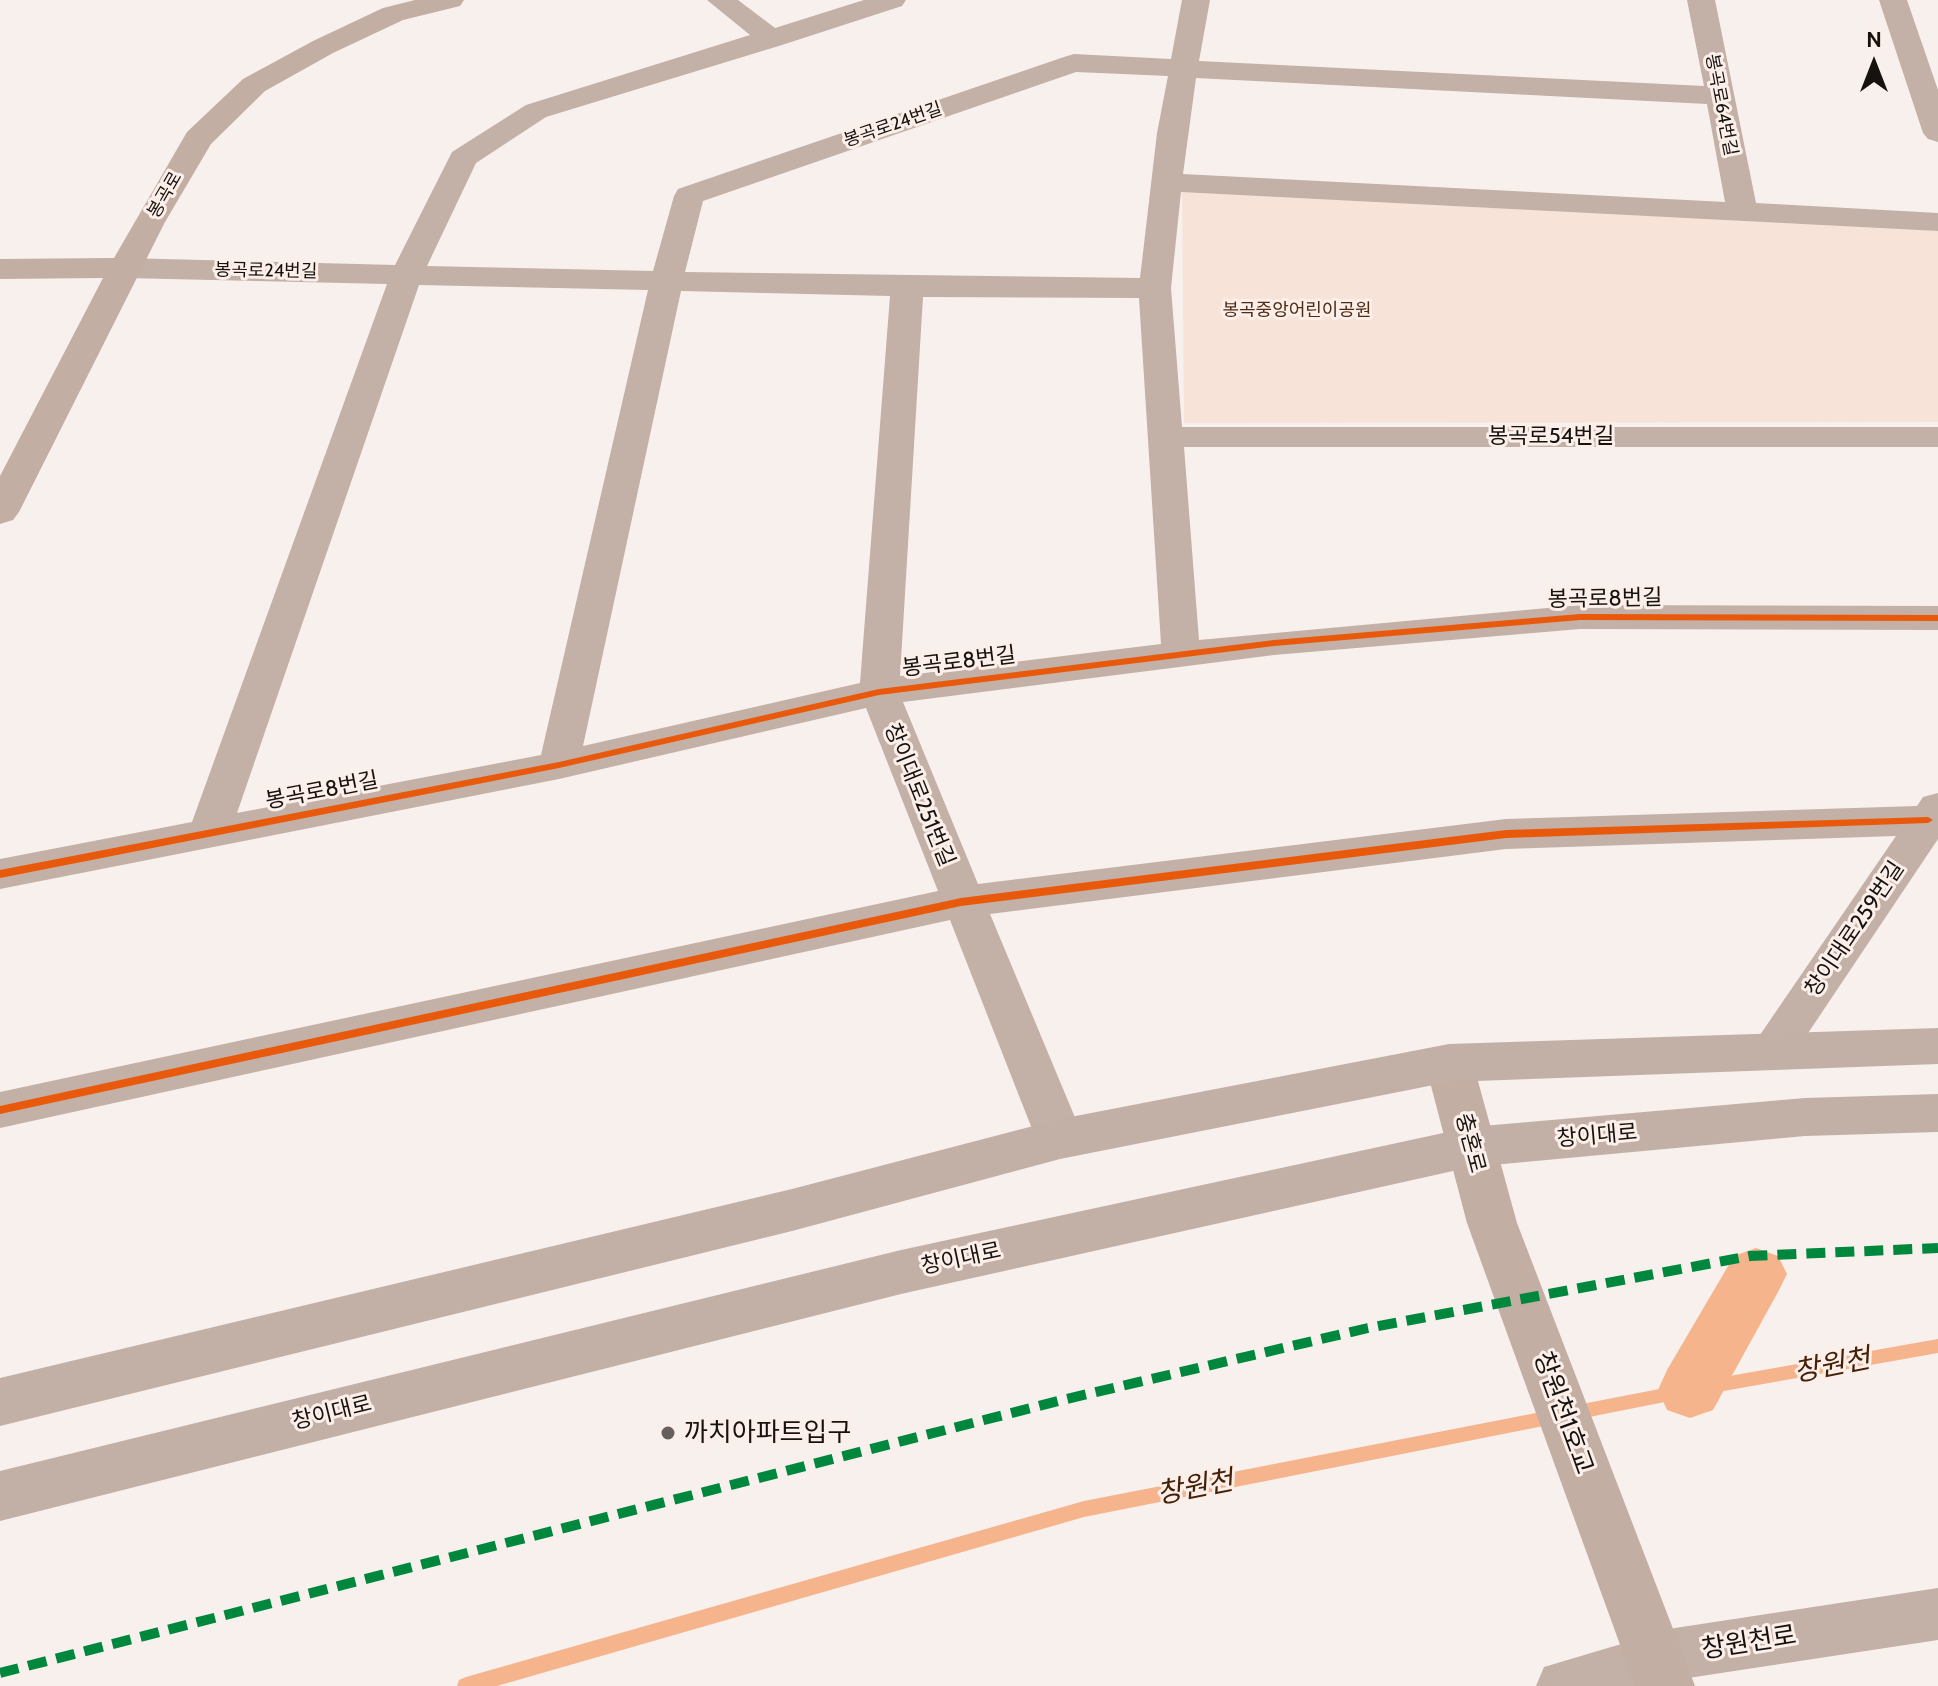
<!DOCTYPE html>
<meta charset="utf-8">
<style>
body{margin:0}
#map{position:relative;width:1938px;height:1686px;overflow:hidden;background:#f8f0ed;font-family:Cabin,sans-serif}
canvas{display:block}
.north{position:absolute;left:1834px;top:24px;width:80px;height:80px;-webkit-text-stroke:6px #fcefe9;paint-order:stroke;rotate:0deg;font-size:22px;font-weight:700;line-height:32px;text-align:center;color:#16120f}
.north::after{content:'';display:block;margin:auto;width:28px;height:36px;background:#16120f;clip-path:polygon(50% 0,100% 100%,50% 72%,0 100%)}
</style>
<div id="map">
<canvas width="1938" height="1686"></canvas>
<div class="north">N</div>
</div>
<script>
const ctx = document.querySelector('canvas').getContext('2d');
ctx.lineJoin = 'round';
function fillPath(path, color) { ctx.fillStyle = color; ctx.fill(path, 'evenodd'); }
const toPath = rows => new Path2D(rows.map(r => 'M' + r).join(''));
function strokePath(path, color, width, dash) { ctx.strokeStyle = color; ctx.lineWidth = width; ctx.lineCap = dash ? 'butt' : 'round'; ctx.setLineDash(dash || []); ctx.stroke(path); }
function write(font, color, halo, rows, align = 'center') {
  ctx.font = font + ' Cabin,"Noto Sans KR",sans-serif'; ctx.lineWidth = 6; ctx.setLineDash([]); ctx.textBaseline = 'middle'; ctx.strokeStyle = halo; ctx.fillStyle = color; for (const [text, x, y, turn = 0] of rows) {
    ctx.save(); ctx.translate(x, y); ctx.rotate((+turn || 0) * Math.PI / 180); ctx.textAlign = isNaN(turn) ? turn : align; if (halo) ctx.strokeText(text, 0, 0); ctx.fillText(text, 0, 0); ctx.restore();
  }
}
fillPath(toPath([
 [1182,192,1938,231,1938,422,1184,423]
]), '#f7e3d8');
fillPath(toPath([
 [1938,1339,1938,1353,1690,1397,1084,1517,497,1686,457,1686,459,1680,466,1677,1084,1501,1690,1383,1938,1339]
]), '#f5b48c');
fillPath(toPath([
 [1756,1248,1778,1256,1787,1274,1778,1292,1713,1410,1690,1418,1667,1410,1658,1390,1667,1370,1734,1256,1756,1248]
]), '#f5b48c');
fillPath(toPath([
 [707,0,738,0,775,28,864,0,906,0,902,6,782,45,546,117,476,163,427,266,653,271,674,196,678,189,1064,57,1074,54,1171,59,1182,0,1210,0,1199,61,1704,86,1687,0,1715,0,1756,203,1938,213,1938,231,1181,192,1171,288,1182,427,1938,427,1938,447,1184,447,1199,640,1580,605,1938,606,1938,630,1580,629,1274,655,903,702,978,884,1506,819,1917,806,1923,797,1938,793,1938,839,1788,1063,1772,1069,1756,1063,1749,1051,1896,836,1506,849,990,914,1084,1139,1077,1152,1060,1158,1043,1152,1036,1139,950,920,0,1128,0,1092,938,891,866,708,559,779,0,889,0,859,192,822,387,284,125,278,114,275,109,268,114,261,125,258,395,265,452,152,526,105,750,35,707,0],
 [1076,72,1168,76,1157,133,1140,278,685,272,703,201,1076,72],
 [1196,78,1707,104,1725,202,1183,174,1196,78],
 [419,285,648,290,541,755,237,813,419,285],
 [681,291,890,296,860,683,583,746,681,291],
 [923,297,1139,298,1161,644,900,676,923,297],
 [1879,0,1907,0,1938,90,1938,142,1928,139,1923,133,1879,0],
 [1938,1588,1938,1640,1675,1680,1656,1686,1536,1686,1544,1667,1675,1628,1938,1588]
]), '#c3b0a6');
fillPath(toPath([
 [415,0,464,0,460,6,403,20,333,53,265,91,211,144,165,222,19,512,13,520,0,524,0,476,103,278,0,279,0,259,114,258,187,132,243,79,313,41,383,8,415,0],
 [1449,1044,1466,1050,1473,1063,1517,1223,1695,1686,1635,1686,1467,1223,1425,1063,1432,1050,1449,1044]
]), '#c2aea2');
fillPath(toPath([
 [1938,1028,1938,1064,1449,1082,1060,1159,792,1231,0,1426,0,1378,792,1189,1060,1119,1449,1044,1938,1028],
 [1938,1094,1938,1132,1805,1136,1471,1167,901,1294,0,1521,0,1471,901,1250,1471,1127,1805,1098,1938,1094]
]), '#c2b0a6');
strokePath(toPath([
 [0,1673,1058,1401,1368,1328,1750,1256,1938,1248]
]), '#00873e', 10, [19, 10]);
fillPath(toPath([
 [1580,614,1938,615,1938,621,1580,620,1274,646,879,695,559,768,0,878,0,870,559,762,879,689,1274,640,1580,614],
 [1928,817,1933,820,1928,823,1506,838,961,906,0,1114,0,1106,961,898,1506,830,1928,817]
]), '#e8590c');
for (const [x, y, r, color] of [
 [668,1433,8,"#65605d"]
]) { const dot = new Path2D(); dot.arc(x, y, r, 0, 2 * Math.PI); ctx.fillStyle = color; ctx.fill(dot); strokePath(dot, '#fcefe9', 3); }
write('18px', '#16120f', '#fcefe9', [
 ["봉곡로64번길",1721,105,79],
 ["봉곡로24번길",893,125,-19],
 ["봉곡로",165,195,-60],
 ["봉곡로24번길",266,271,1]
]);
write('18px', '#4f2b15', '#fcefe9', [
 ["봉곡중앙어린이공원",1297,311]
]);
write('22px', '#16120f', '#fcefe9', [
 ["봉곡로54번길",1551,437],
 ["봉곡로8번길",1605,599,-1],
 ["봉곡로8번길",959,662,-7],
 ["봉곡로8번길",322,791,-11],
 ["창이대로251번길",919,795,68],
 ["창이대로259번길",1855,929,-56],
 ["창이대로",1597,1136,-5],
 ["충혼로",1470,1143,75],
 ["창이대로",961,1259,-12],
 ["창이대로",332,1413,-14]
]);
write('26px', '#16120f', '#fcefe9', [
 ["창원천1호교",1563,1413,70],
 ["창원천로",1749,1643,-9]
]);
write('26px', '#16120f', '#fcefe9', [
 ["까치아파트입구",684,1433]
], 'left');
write('italic 28px', '#432008', '#fcefe9', [
 ["창원천",1832,1366,-11],
 ["창원천",1195,1488,-11]
]);
</script>
